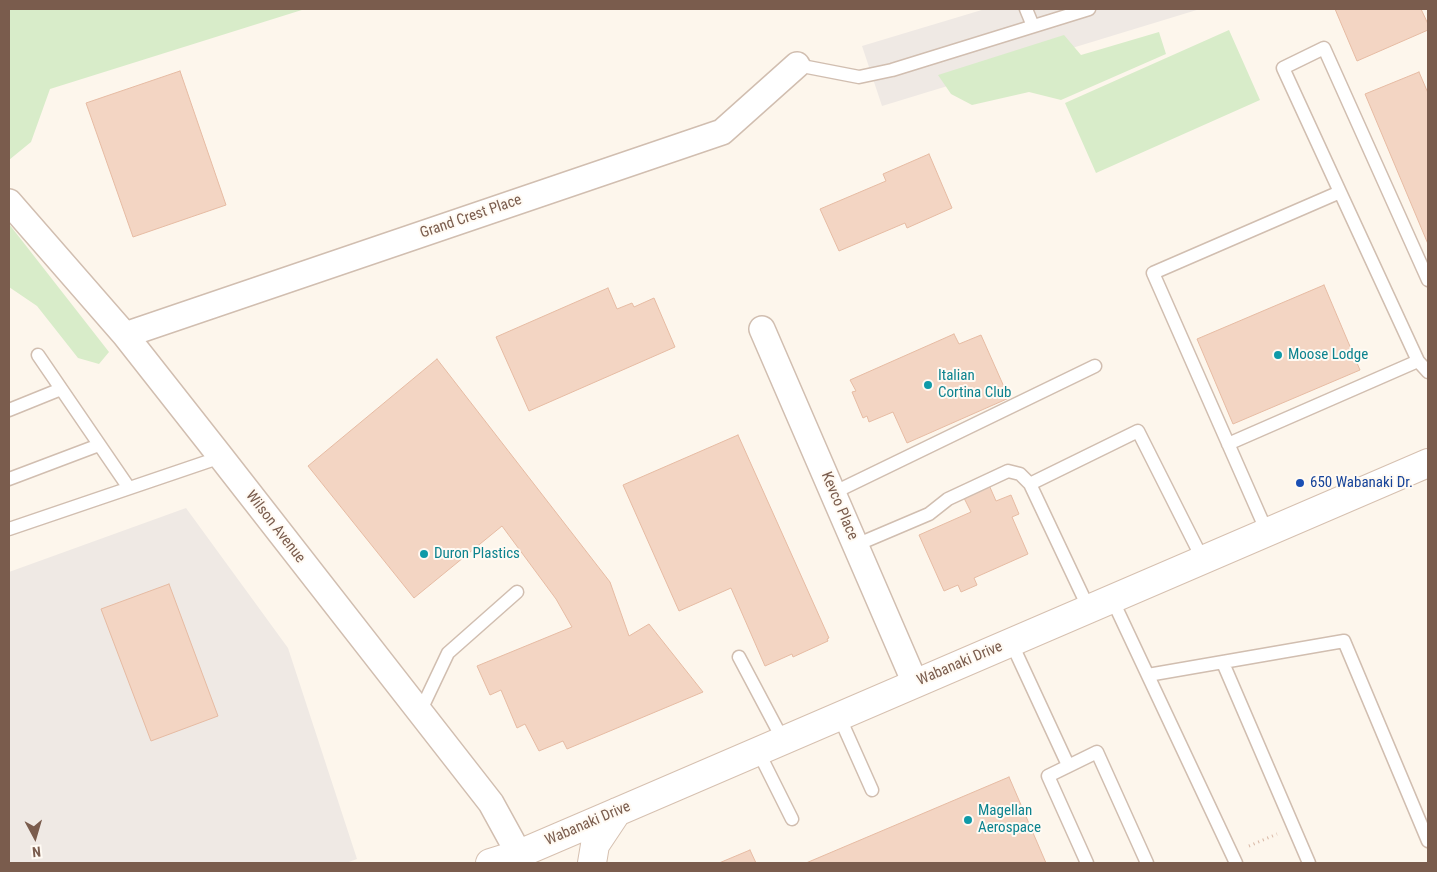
<!DOCTYPE html>
<style>
body{margin:0}
#map{position:relative;width:1437px;height:872px;overflow:hidden;background:#fdf6ec;font-family:"Roboto Condensed",sans-serif}
canvas{display:block}
.frame{position:absolute;inset:0;border:10px solid #7a5c4d;pointer-events:none}
.north{position:absolute;left:10px;top:812px;width:50px;height:50px;-webkit-text-stroke:4px #fffaf3;paint-order:stroke;rotate:174deg;font-size:14px;font-weight:700;line-height:20px;text-align:center;color:#7a5c4d}
.north::after{content:'';display:block;margin:auto;width:18px;height:22px;background:#7a5c4d;clip-path:polygon(50% 0,100% 100%,50% 72%,0 100%)}
</style>
<div id="map">
<canvas width="1437" height="872"></canvas>
<div class="frame"></div>
<div class="north">N</div>
</div>
<script>
const ctx = document.querySelector('canvas').getContext('2d');
ctx.lineJoin = 'round';
function fillPath(path, color) { ctx.fillStyle = color; ctx.fill(path, 'evenodd'); }
const toPath = rows => new Path2D(rows.map(r => 'M' + r).join(''));
function strokePath(path, color, width, dash) { ctx.strokeStyle = color; ctx.lineWidth = width; ctx.lineCap = dash ? 'butt' : 'round'; ctx.setLineDash(dash || []); ctx.stroke(path); }
function write(font, color, halo, rows, align = 'center') {
  ctx.font = font + ' "Roboto Condensed",sans-serif'; ctx.lineWidth = 4; ctx.setLineDash([]); ctx.textBaseline = 'middle'; ctx.strokeStyle = halo; ctx.fillStyle = color; for (const [text, x, y, turn = 0] of rows) {
    ctx.save(); ctx.translate(x, y); ctx.rotate((+turn || 0) * Math.PI / 180); ctx.textAlign = isNaN(turn) ? turn : align; if (halo) ctx.strokeText(text, 0, 0); ctx.fillText(text, 0, 0); ctx.restore();
  }
}
fillPath(toPath([
 [985,9,1200,9,882,106,862,46],
 [186,508,288,648,357,859,346,863,9,863,9,572]
]), '#efe9e4');
fillPath(toPath([
 [9,9,305,9,50,89,31,142,9,160],
 [1229,30,1260,100,1096,173,1065,103],
 [1159,32,1166,54,1061,100,1029,92,972,105,951,94,938,75,1064,35,1081,55],
 [9,224,109,352,99,364,78,358,37,306,9,287]
]), '#d8ecc9');
const building = toPath([
 [1335,9,1421,9,1428,24,1428,30,1357,61,1335,9],
 [180,71,226,205,133,237,86,103,180,71],
 [1419,72,1428,93,1428,244,1365,94,1419,72],
 [929,154,952,208,907,228,905,223,839,251,820,209,886,181,883,174,929,154],
 [1324,285,1360,370,1233,424,1197,339,1324,285],
 [608,288,617,309,632,303,634,307,654,298,675,347,529,411,496,337,608,288],
 [954,334,959,344,981,335,1009,398,907,443,893,412,869,422,867,416,863,418,852,392,856,391,850,380,954,334],
 [437,359,610,582,629,636,649,624,703,692,567,749,563,741,539,751,525,724,517,728,501,690,490,695,477,666,572,627,556,599,502,526,414,598,308,466,437,359],
 [738,435,829,638,827,639,828,641,793,657,792,654,765,666,731,588,679,611,623,485,738,435],
 [989,485,996,501,1011,495,1019,514,1012,517,1028,554,974,578,977,585,961,592,958,585,944,591,919,535,971,512,963,496,989,485],
 [169,584,218,716,151,741,101,609,169,584],
 [1009,777,1046,863,806,863,1009,777],
 [750,850,756,863,719,863,750,850]
]);
fillPath(building, '#f3d5c3');
strokePath(building, '#e6bba3', 1);
const lane = toPath([
 [1026,9,1033,26],
 [797,65,859,77,892,70,1089,9],
 [1340,192,1283,68,1324,48,1428,280],
 [38,355,129,488],
 [9,410,61,389],
 [1228,444,1418,361],
 [9,479,99,445],
 [833,493,1095,366],
 [9,529,221,457],
 [1267,532,1153,273,1340,192,1418,361,1428,372],
 [856,545,929,514,948,499,1008,471,1020,474,1030,484],
 [1112,599,1236,863],
 [1089,609,1030,484,1138,431,1203,560],
 [1011,642,1068,765],
 [739,657,783,740],
 [1223,663,1309,863],
 [1148,675,1344,641,1428,841],
 [420,712,448,653,517,592],
 [839,716,872,790],
 [758,751,792,819],
 [1087,863,1048,776,1097,752,1147,863]
]);
const street = toPath([
 [9,202,125,335,221,457,491,803,519,854],
 [762,329,915,683],
 [125,335,722,132,797,65]
]);
const secondary = toPath([
 [490,863,519,854,617,812,1428,463],
 [592,863,595,845,617,812]
]);
strokePath(lane, '#d1beb0', 15);
strokePath(street, '#d1beb0', 28);
strokePath(secondary, '#d6c0b0', 30);
strokePath(toPath([
 [1249,846,1277,834]
]), '#d9b8a5', 3, [1, 4]);
strokePath(lane, '#fff', 12);
strokePath(street, '#fff', 25);
strokePath(secondary, '#fff', 28);
for (const [x, y, r, color] of [
 [1278,355,5,"#0f9aa8"],
 [928,385,5,"#0f9aa8"],
 [1300,483,5,"#1a4fb4"],
 [424,554,5,"#0f9aa8"],
 [968,820,5,"#0f9aa8"]
]) { const dot = new Path2D(); dot.arc(x, y, r, 0, 2 * Math.PI); ctx.fillStyle = color; ctx.fill(dot); strokePath(dot, '#fffaf3', 2); }
write('15px', '#7a5c4d', '#fffaf3', [
 ["Grand Crest Place",471,217,-19],
 ["Kevco Place",839,506,67],
 ["Wilson Avenue",275,527,52],
 ["Wabanaki Drive",960,664,-23],
 ["Wabanaki Drive",588,824,-23]
]);
write('15px', '#0d838f', '#fffaf3', [
 ["Moose Lodge",1288,355],
 ["Italian",938,376],
 ["Cortina Club",938,393],
 ["Duron Plastics",434,554],
 ["Magellan",978,811],
 ["Aerospace",978,828]
], 'left');
write('15px', '#164399', '#fffaf3', [
 ["650 Wabanaki Dr.",1310,483]
], 'left');
</script>
